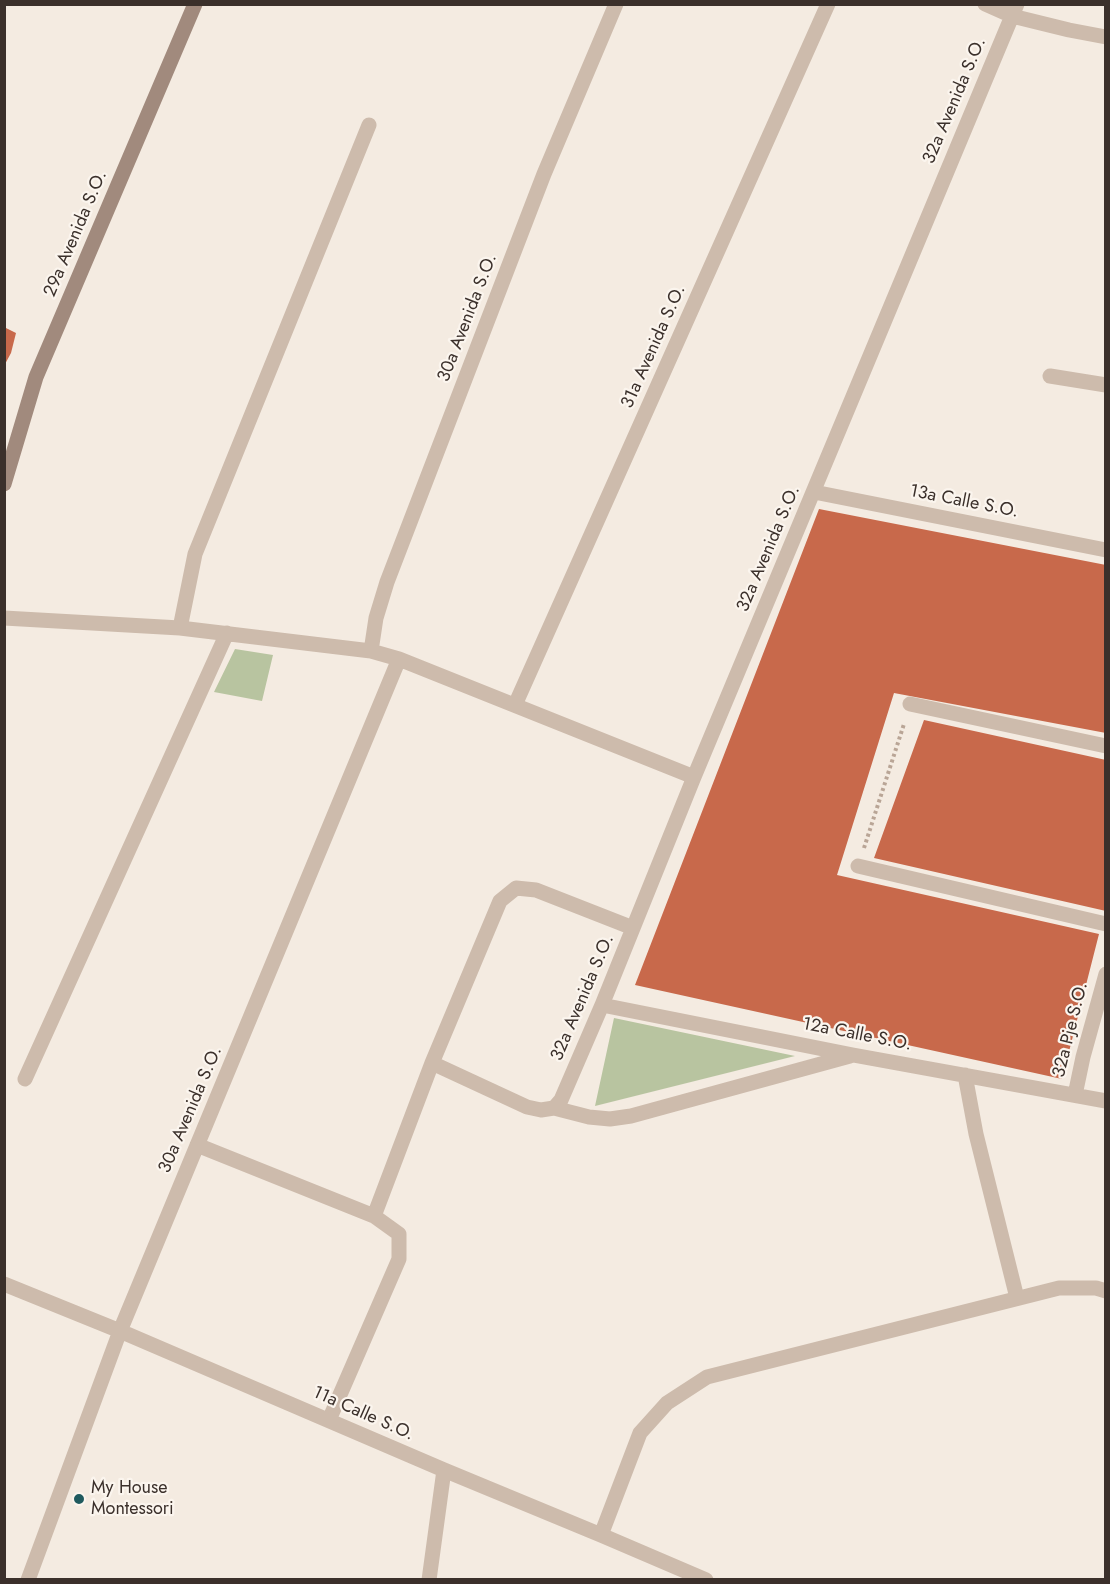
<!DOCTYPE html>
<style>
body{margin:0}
#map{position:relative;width:1110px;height:1584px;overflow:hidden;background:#f4ebe1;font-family:Jost,sans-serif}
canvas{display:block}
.frame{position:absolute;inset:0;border:6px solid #3b302b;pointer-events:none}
</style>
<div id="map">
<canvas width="1110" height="1584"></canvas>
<div class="frame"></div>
</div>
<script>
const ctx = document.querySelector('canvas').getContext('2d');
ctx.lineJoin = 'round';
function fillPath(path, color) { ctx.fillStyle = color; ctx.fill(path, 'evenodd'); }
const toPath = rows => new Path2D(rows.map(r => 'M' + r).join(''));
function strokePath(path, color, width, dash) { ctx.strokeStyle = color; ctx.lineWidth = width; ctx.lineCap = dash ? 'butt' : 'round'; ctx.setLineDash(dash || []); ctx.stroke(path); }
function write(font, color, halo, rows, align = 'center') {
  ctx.font = font + ' Jost,sans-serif'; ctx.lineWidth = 4.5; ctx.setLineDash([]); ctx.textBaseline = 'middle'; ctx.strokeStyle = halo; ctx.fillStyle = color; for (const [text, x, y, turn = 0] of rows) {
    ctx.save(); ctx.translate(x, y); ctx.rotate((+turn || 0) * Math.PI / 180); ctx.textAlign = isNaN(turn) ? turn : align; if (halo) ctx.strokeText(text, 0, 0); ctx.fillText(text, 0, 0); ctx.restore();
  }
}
fillPath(toPath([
 [235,649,273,655,262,701,214,692],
 [614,1018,795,1056,595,1106]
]), '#b8c4a0');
fillPath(toPath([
 [4,327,16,333,11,353,4,366],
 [819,509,1106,565,1106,733,894,693,837,875,1099,934,1062,1079,635,985],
 [924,720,1106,760,1106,911,874,858]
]), '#c8694b');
strokePath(toPath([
 [864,848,904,724]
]), '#b9a596', 4, [3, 3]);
strokePath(toPath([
 [985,4,1012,16,1069,30,1106,37],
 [1050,376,1106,385],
 [814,492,1106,550],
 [4,618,180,628,371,651,399,659,694,777],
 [180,628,195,554,369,125],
 [371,651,376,618,387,582,544,174,616,4],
 [910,704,1106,746],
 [515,705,828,4],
 [858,866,1106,924],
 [602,1005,853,1055,1106,1101],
 [432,1063,527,1107,541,1110,554,1108,589,1117,610,1119,631,1116,850,1056],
 [965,1075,976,1134,1017,1298],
 [25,1079,227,633],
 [1075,1095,1083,1057,1106,974],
 [554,1108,561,1100,602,1005,694,777,1017,4],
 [197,1145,374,1216,399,1234,399,1259,329,1420],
 [374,1216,432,1063,500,901,516,888,536,890,633,928],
 [4,1284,120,1331,444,1470,601,1535,706,1580],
 [601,1535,640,1433,667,1403,707,1377,1059,1288,1096,1288,1106,1291],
 [28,1580,120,1331,399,659],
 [429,1580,444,1470]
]), '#cdbbac', 15);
strokePath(toPath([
 [4,484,36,377,195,4]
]), '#a18a7d', 15);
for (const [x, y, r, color] of [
 [79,1499,6,"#1f5a5e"]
]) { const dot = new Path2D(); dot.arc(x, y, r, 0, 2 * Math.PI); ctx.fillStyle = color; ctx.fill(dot); strokePath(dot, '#fbf5ee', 2); }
write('18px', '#3b302b', '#fbf5ee', [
 ["32a Avenida S.O.",955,101,-67],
 ["29a Avenida S.O.",76,234,-67],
 ["30a Avenida S.O.",468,318,-69],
 ["31a Avenida S.O.",654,347,-66],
 ["13a Calle S.O.",964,502,11],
 ["32a Avenida S.O.",769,549,-67],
 ["32a Avenida S.O.",583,998,-67],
 ["32a Pje S.O.",1071,1030,-76],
 ["12a Calle S.O.",857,1035,11],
 ["30a Avenida S.O.",191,1110,-67],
 ["11a Calle S.O.",363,1414,24]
]);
write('18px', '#3b302b', '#fbf5ee', [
 ["My House",91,1489],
 ["Montessori",91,1510]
], 'left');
</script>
